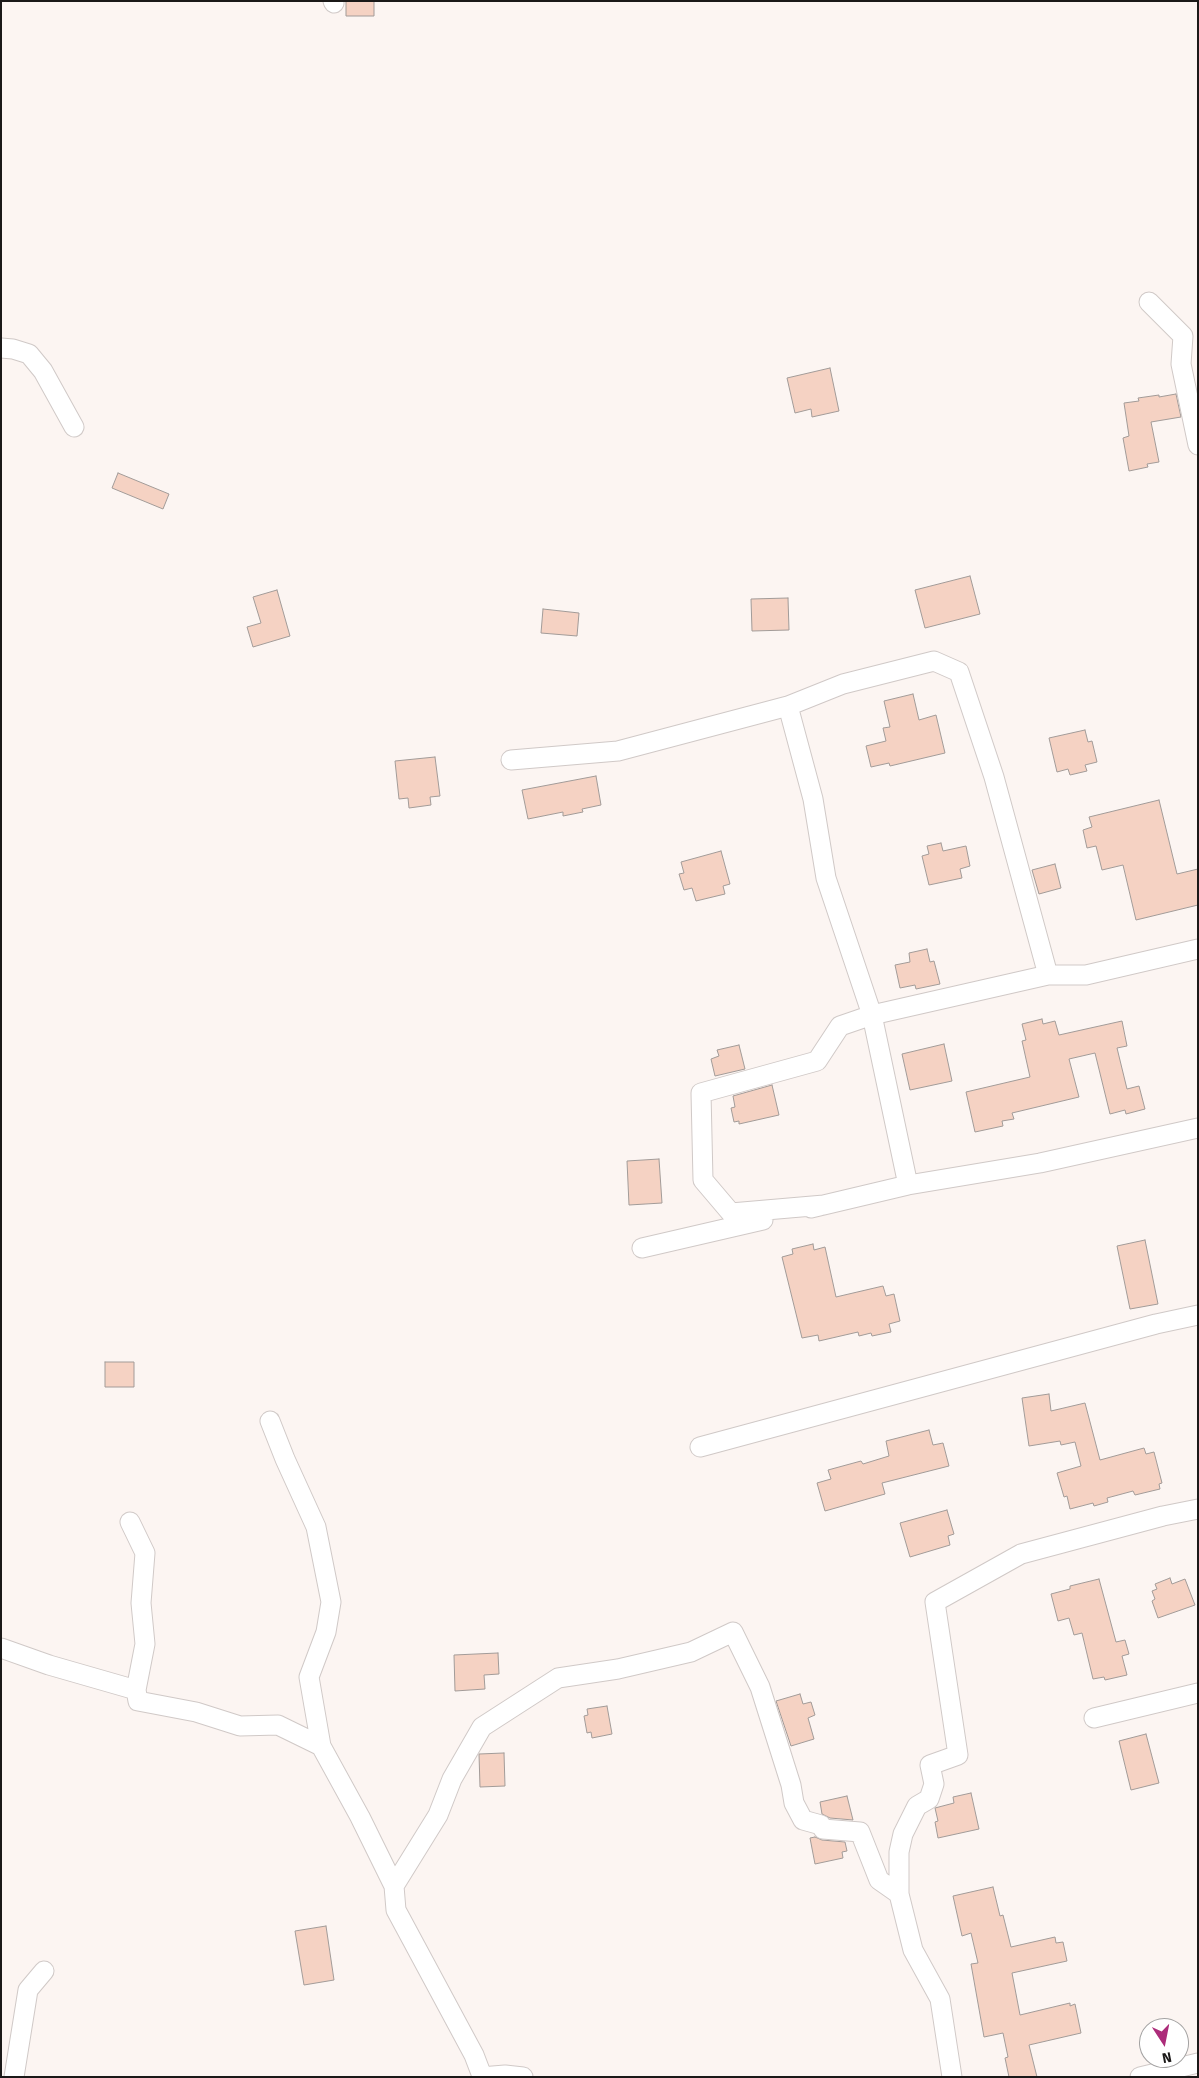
<!DOCTYPE html>
<style>
body{margin:0}
#map{position:relative;width:1199px;height:2078px;overflow:hidden;background:#fcf5f2;font-family:"Fira Sans",sans-serif}
canvas{display:block}
.frame{position:absolute;inset:0;border:2px solid #1b1918;pointer-events:none}
.north{position:absolute;left:1139px;top:2018px;width:50px;height:50px;box-sizing:border-box;background:#fff;border:1px solid #a4a3a3;border-radius:50%;rotate:169deg;font-size:14px;font-weight:700;line-height:20px;text-align:center;color:#1b1918}
.north::after{content:'';display:block;margin:auto;width:18px;height:22px;background:#ac2c7a;clip-path:polygon(50% 0,100% 100%,50% 72%,0 100%)}
</style>
<div id="map">
<canvas width="1199" height="2078"></canvas>
<div class="frame"></div>
<div class="north">N</div>
</div>
<script>
const ctx = document.querySelector('canvas').getContext('2d');
ctx.lineJoin = 'round';
function fillPath(path, color) { ctx.fillStyle = color; ctx.fill(path, 'evenodd'); }
const toPath = rows => new Path2D(rows.map(r => 'M' + r).join(''));
function strokePath(path, color, width, dash) { ctx.strokeStyle = color; ctx.lineWidth = width; ctx.lineCap = dash ? 'butt' : 'round'; ctx.setLineDash(dash || []); ctx.stroke(path); }
const building = toPath([
 [346,1,374,1,374,16,346,16,346,1],
 [830,368,839,411,812,417,811,409,795,413,787,378,830,368],
 [1176,394,1181,417,1151,422,1159,462,1147,464,1148,467,1129,471,1123,438,1129,436,1124,403,1139,401,1138,398,1159,395,1159,397,1176,394],
 [118,473,169,494,163,509,112,488,118,473],
 [970,576,980,614,925,628,915,590,970,576],
 [277,590,290,636,253,647,247,627,261,623,253,597,277,590],
 [788,598,789,630,752,631,751,599,788,598],
 [543,609,579,613,577,636,541,633,543,609],
 [913,694,919,720,936,715,945,753,890,766,889,763,871,767,866,746,886,741,883,728,890,727,884,701,913,694],
 [1085,730,1088,742,1092,741,1097,762,1085,765,1087,771,1070,775,1068,769,1057,772,1049,738,1085,730],
 [435,757,440,796,430,797,431,805,409,808,408,798,399,799,395,761,435,757],
 [596,776,601,805,582,809,583,812,563,816,563,812,528,819,522,790,596,776],
 [1159,800,1177,874,1198,869,1198,905,1136,920,1123,865,1102,870,1096,846,1087,848,1083,830,1092,827,1089,817,1159,800],
 [941,843,943,851,966,846,970,866,960,869,962,878,929,885,922,856,929,854,927,846,941,843],
 [721,851,730,884,723,886,725,894,696,901,692,888,684,890,679,874,684,873,681,862,721,851],
 [1055,864,1061,888,1039,894,1032,870,1055,864],
 [927,949,930,962,934,961,940,984,916,989,915,985,900,988,895,965,910,962,909,953,927,949],
 [1042,1019,1043,1024,1055,1021,1059,1035,1122,1021,1127,1046,1117,1048,1127,1089,1139,1086,1145,1109,1126,1114,1125,1110,1110,1114,1095,1053,1069,1059,1079,1097,1012,1113,1014,1119,1002,1121,1003,1126,975,1132,966,1092,1030,1077,1022,1041,1026,1040,1022,1024,1042,1019],
 [944,1044,952,1081,910,1090,902,1054,944,1044],
 [739,1045,745,1069,715,1076,711,1059,719,1056,717,1050,739,1045],
 [772,1085,779,1115,739,1124,739,1121,734,1122,731,1108,735,1107,733,1096,772,1085],
 [659,1159,662,1203,629,1205,627,1161,659,1159],
 [1145,1240,1158,1304,1130,1309,1117,1246,1145,1240],
 [813,1244,814,1250,825,1247,836,1297,883,1286,886,1296,894,1294,900,1321,889,1324,891,1332,872,1336,871,1333,859,1336,858,1332,819,1341,818,1335,802,1338,782,1257,793,1254,792,1249,813,1244],
 [105,1362,134,1362,134,1387,105,1387,105,1362],
 [1049,1394,1051,1411,1085,1403,1100,1460,1144,1448,1146,1454,1154,1452,1162,1483,1159,1484,1160,1489,1135,1495,1133,1491,1107,1498,1108,1502,1094,1506,1093,1503,1070,1509,1067,1496,1064,1497,1057,1473,1081,1466,1075,1442,1061,1445,1060,1441,1029,1446,1022,1398,1049,1394],
 [929,1430,933,1445,943,1443,949,1466,882,1483,885,1494,825,1511,817,1483,831,1479,828,1470,861,1461,863,1464,889,1456,886,1441,929,1430],
 [947,1510,954,1534,948,1536,950,1545,910,1557,900,1523,947,1510],
 [1170,1578,1172,1584,1185,1579,1195,1605,1158,1618,1152,1601,1155,1599,1152,1591,1157,1589,1155,1584,1170,1578],
 [1099,1579,1116,1642,1125,1640,1129,1654,1122,1656,1127,1675,1105,1680,1104,1677,1093,1679,1082,1633,1074,1635,1069,1618,1058,1621,1051,1594,1070,1589,1070,1586,1099,1579],
 [498,1653,499,1674,484,1675,485,1689,455,1691,454,1655,498,1653],
 [800,1694,803,1704,811,1702,815,1715,808,1718,814,1739,791,1746,776,1701,800,1694],
 [607,1706,612,1734,592,1738,591,1732,587,1733,584,1716,588,1715,587,1709,607,1706],
 [1146,1734,1159,1783,1131,1790,1119,1741,1146,1734],
 [504,1753,505,1786,480,1787,479,1754,504,1753],
 [971,1793,979,1829,938,1838,935,1822,938,1821,935,1808,954,1803,953,1797,971,1793],
 [847,1796,853,1820,830,1818,822,1814,820,1802,847,1796],
 [815,1837,822,1840,845,1842,847,1851,842,1852,843,1858,815,1864,810,1838,815,1837],
 [993,1887,1000,1916,1003,1915,1011,1947,1055,1937,1056,1943,1063,1942,1067,1961,1012,1973,1020,2015,1070,2003,1070,2006,1075,2004,1081,2033,1029,2045,1037,2077,1009,2077,1005,2058,1008,2057,1003,2033,984,2037,971,1964,978,1963,971,1933,962,1936,953,1896,993,1887],
 [326,1926,334,1980,304,1985,295,1931,326,1926]
]);
fillPath(building, '#f5d2c3');
strokePath(building, '#a29b98', 1);
const minor = toPath([
 [333,1,334,3],
 [1149,302,1183,336,1181,364,1198,445],
 [1,348,13,349,29,354,43,371,74,427],
 [788,706,813,799,826,878,872,1015,908,1185],
 [511,760,618,751,788,706,843,684,934,661,959,672,994,777,1048,975],
 [824,1205,731,1213,703,1180,701,1093,817,1061,840,1026,872,1015,1048,975,1086,975,1198,949],
 [811,1208,908,1185,1040,1163,1198,1128],
 [642,1248,763,1220],
 [270,1421,285,1459,316,1527,331,1602,326,1632,309,1677,321,1746],
 [700,1447,1156,1324,1198,1315],
 [130,1522,145,1553,141,1603,145,1644,136,1690,138,1701,196,1712,240,1726,278,1725,321,1746,360,1817,394,1886,396,1910,474,2055,482,2076],
 [1,1648,49,1665,136,1690],
 [1094,1718,1198,1693],
 [394,1886,438,1815,452,1779,482,1727,558,1678,618,1669,691,1652,733,1632,760,1687,791,1785,794,1803,803,1820,821,1825,823,1829,860,1832,879,1880,899,1894],
 [14,2077,28,1990,44,1971],
 [481,2077,505,2075,523,2077],
 [952,2077,940,1999,913,1950,899,1894,899,1852,903,1834,917,1806,929,1799,934,1784,930,1765,958,1755,935,1602,1021,1554,1163,1516,1198,1509],
 [1140,2077,1198,2063]
]);
strokePath(minor, '#d0c9c7', 21);
strokePath(minor, '#fff', 19);
</script>
